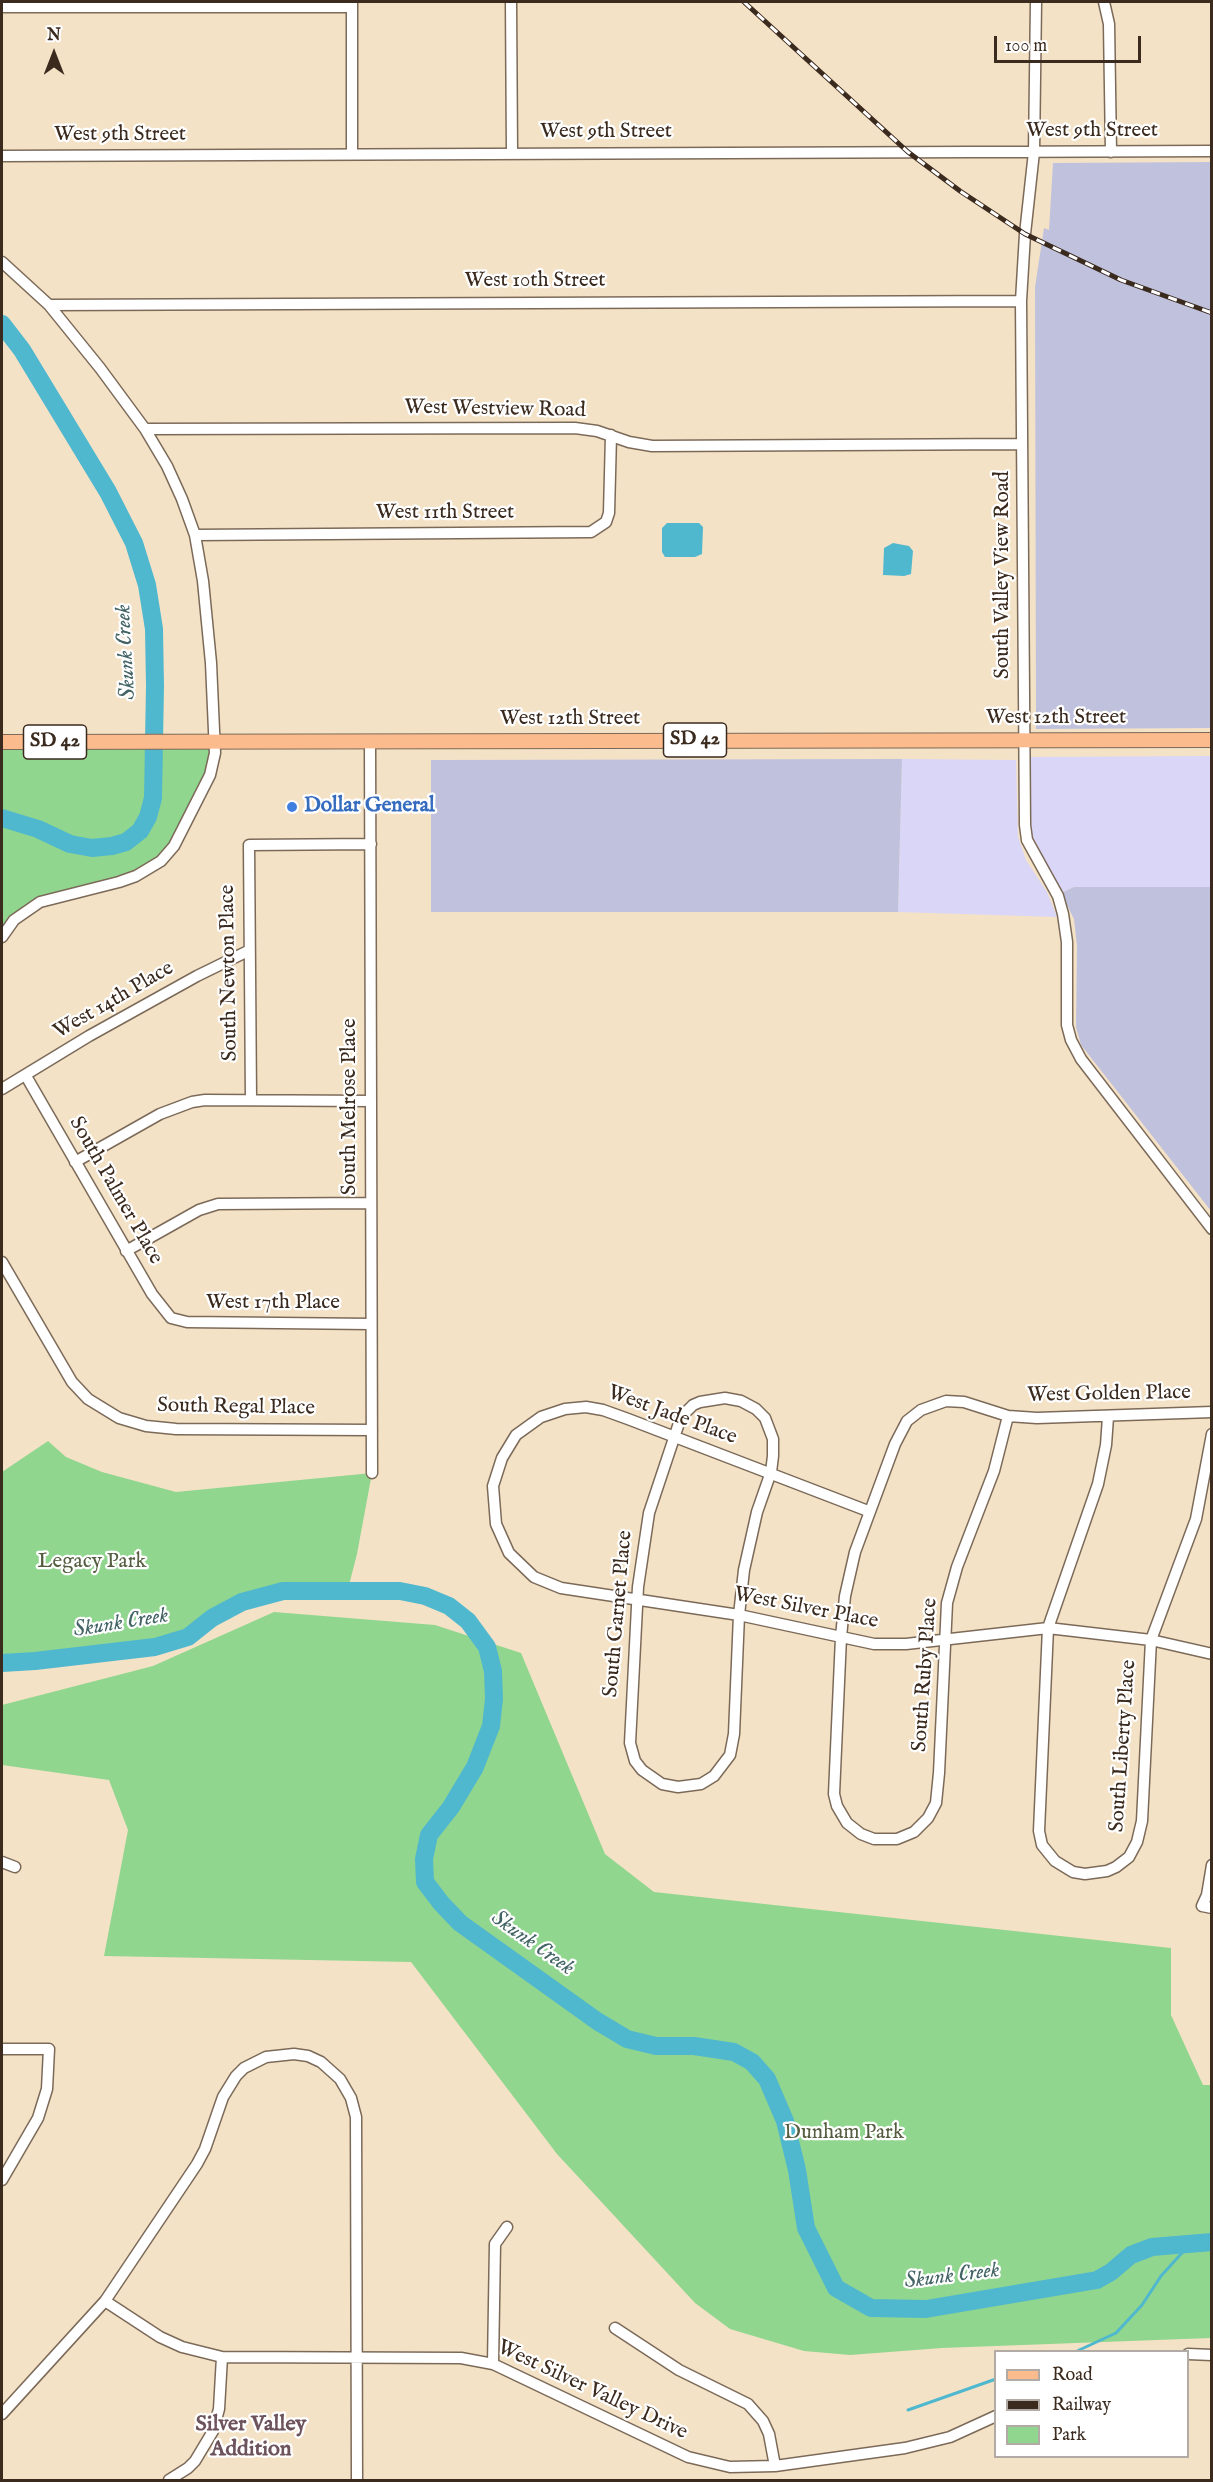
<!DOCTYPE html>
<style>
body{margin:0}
#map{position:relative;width:1213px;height:2482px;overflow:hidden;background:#f4e2c7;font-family:"IM FELL English",serif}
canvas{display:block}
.frame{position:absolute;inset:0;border:3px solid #3b2a1e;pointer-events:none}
.legend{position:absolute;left:994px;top:2350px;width:195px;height:108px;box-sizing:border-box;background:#fff;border:2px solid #b1aaa5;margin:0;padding:8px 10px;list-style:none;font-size:18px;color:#3b2a1e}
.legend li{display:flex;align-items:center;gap:12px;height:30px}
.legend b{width:30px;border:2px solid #b1aaa5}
.north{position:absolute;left:24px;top:24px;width:60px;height:60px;-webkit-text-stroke:4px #fff;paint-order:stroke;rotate:0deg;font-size:16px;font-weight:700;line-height:24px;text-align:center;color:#3b2a1e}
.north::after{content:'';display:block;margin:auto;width:21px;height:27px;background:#3b2a1e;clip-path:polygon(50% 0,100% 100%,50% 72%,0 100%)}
.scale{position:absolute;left:994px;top:36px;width:147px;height:27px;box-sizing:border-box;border:3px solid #3b2a1e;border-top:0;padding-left:8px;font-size:18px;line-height:21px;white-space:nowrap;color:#3b2a1e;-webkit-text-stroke:4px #fff;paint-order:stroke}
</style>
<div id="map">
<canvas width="1213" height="2482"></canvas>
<div class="frame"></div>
<ul class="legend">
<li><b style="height:8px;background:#fbbb8c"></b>Road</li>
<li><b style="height:8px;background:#3b2a1e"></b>Railway</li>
<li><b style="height:16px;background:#91d68f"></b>Park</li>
</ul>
<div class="north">N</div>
<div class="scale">100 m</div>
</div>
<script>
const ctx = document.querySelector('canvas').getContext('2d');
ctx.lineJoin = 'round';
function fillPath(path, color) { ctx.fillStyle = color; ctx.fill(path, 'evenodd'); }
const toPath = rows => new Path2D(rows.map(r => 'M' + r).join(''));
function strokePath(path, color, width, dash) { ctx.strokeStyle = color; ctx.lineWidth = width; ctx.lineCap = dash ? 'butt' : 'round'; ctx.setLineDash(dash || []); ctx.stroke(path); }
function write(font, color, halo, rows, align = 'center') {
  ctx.font = font + ' "IM FELL English",serif'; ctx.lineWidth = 4.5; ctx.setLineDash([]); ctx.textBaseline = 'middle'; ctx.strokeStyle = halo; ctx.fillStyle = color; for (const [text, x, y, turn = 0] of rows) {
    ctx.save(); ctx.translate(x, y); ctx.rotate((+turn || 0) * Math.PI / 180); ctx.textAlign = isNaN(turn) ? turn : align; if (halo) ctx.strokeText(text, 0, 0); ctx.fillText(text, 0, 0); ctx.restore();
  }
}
fillPath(toPath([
 [1211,756,1211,887,1074,887,1061,893,1029,829,1028,757],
 [902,759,1016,760,1018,837,1026,860,1047,892,1057,917,898,912]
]), '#dad6f7');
fillPath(toPath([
 [1211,162,1211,728,1036,729,1035,287,1044,228,1049,230,1053,163],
 [902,759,898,912,431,912,431,760],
 [1074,887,1211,887,1211,1211,1081,1045,1076,1027,1077,946,1074,919,1061,893]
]), '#c0c2dd');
fillPath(toPath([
 [2,741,214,741,210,775,174,846,155,866,29,909,2,938],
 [48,1441,66,1457,102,1472,176,1492,372,1473,357,1554,348,1589,283,1591,242,1602,212,1618,188,1637,155,1647,35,1661,2,1663,2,1472],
 [274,1612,435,1625,521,1653,605,1854,654,1892,1171,1948,1171,2015,1203,2085,1211,2085,1211,2338,942,2348,850,2355,804,2351,730,2329,695,2303,557,2154,411,1962,104,1956,128,1830,109,1780,2,1765,2,1705,153,1666]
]), '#91d68f');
fillPath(toPath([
 [667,523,699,523,703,527,702,554,695,557,665,557,662,552,662,528],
 [893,543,909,546,913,551,911,574,904,576,883,575,884,548]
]), '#50b8ce');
strokePath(toPath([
 [1075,2352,1116,2333,1142,2305,1161,2276,1190,2244],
 [908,2410,996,2379]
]), '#50b8ce', 3);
strokePath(toPath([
 [2,324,22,350,108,492,134,543,147,585,154,629,155,686,153,798,148,817,140,831,126,842,112,846,92,848,70,844,38,829,2,818],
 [2,1663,35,1661,155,1647,188,1637,212,1618,242,1602,283,1591,400,1591,425,1596,449,1606,468,1621,487,1647,493,1671,494,1699,491,1726,475,1767,451,1807,429,1835,424,1859,425,1882,441,1903,460,1923,597,2021,627,2039,656,2046,694,2046,734,2052,752,2062,767,2079,785,2121,797,2170,806,2228,836,2288,871,2308,926,2309,1097,2280,1111,2272,1131,2255,1152,2247,1212,2242]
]), '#50b8ce', 18);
const minor = toPath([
 [511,2,512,153],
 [1036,2,1034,152,1025,234,1021,301,1025,825,1027,840,1058,896,1063,914,1067,942,1067,1025,1071,1040,1081,1059,1212,1229],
 [1104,2,1109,24,1111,152],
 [2,7,352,7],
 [352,154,352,2],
 [2,156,1212,151],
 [2,262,49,305,100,368,145,429,167,466,182,499,195,535,203,581,211,663,215,753,210,775,174,846,161,861,136,876,119,882,40,902,14,920,2,937],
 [49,305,1021,301],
 [145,429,575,428,597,431,629,442,652,446,1022,444],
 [195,535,591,532,606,522,609,513,611,435],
 [370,741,372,1473],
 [26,1076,152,1294,171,1318,187,1322,371,1324],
 [2,1089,89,1036,197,976,248,951],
 [251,1100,249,845,371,844],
 [75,1162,160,1114,192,1102,205,1100,371,1101],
 [126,1251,199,1210,218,1204,370,1203],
 [2,1262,72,1382,88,1399,119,1418,146,1426,176,1429,372,1430],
 [725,1398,741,1401,756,1409,765,1418,773,1439,773,1456,771,1472,757,1512,744,1570,739,1615,734,1734,730,1755,714,1776,701,1784,678,1787,662,1784,642,1770,635,1761,630,1743,638,1587,649,1513,681,1417,693,1405,700,1402,725,1398],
 [1008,1416,994,1471,957,1567,947,1603,939,1773,936,1803,928,1818,914,1832,897,1839,874,1839,861,1834,847,1823,837,1806,834,1794,841,1637,845,1596,855,1552,895,1444,907,1421,921,1410,946,1401,964,1402,1008,1416,1037,1418,1212,1412],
 [1108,1417,1106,1445,1098,1484,1048,1628,1039,1831,1042,1845,1055,1861,1073,1872,1085,1874,1107,1871,1116,1867,1129,1857,1137,1842,1142,1821,1151,1640,1196,1519,1212,1434],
 [868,1511,628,1419,603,1410,586,1407,565,1409,541,1417,516,1435,502,1458,493,1486,496,1524,509,1553,534,1577,561,1588,739,1615,874,1644,906,1644,1048,1628,1151,1640,1212,1654],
 [2,1862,15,1867],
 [1212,1865,1207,1895,1202,1906,1212,1908],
 [2,2049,49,2049,47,2089,38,2118,2,2180],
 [105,2301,160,2337,182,2347,222,2357,461,2358,493,2364,688,2457,730,2467,775,2466,905,2448,950,2437,996,2416],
 [615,2328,679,2370,748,2404,763,2421,769,2434,775,2466],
 [1188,2354,1212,2355],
 [493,2364,495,2244,507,2227],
 [2,2414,105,2301,197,2164,205,2149,223,2097,236,2076,244,2068,266,2057,294,2054,308,2056,321,2062,340,2079,351,2098,356,2117,357,2480],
 [169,2480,188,2468,195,2461,213,2431,219,2409,222,2357]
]);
const major = toPath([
 [2,742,1212,740]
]);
strokePath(minor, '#7c6a59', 13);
strokePath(major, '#7c6a59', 16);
strokePath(minor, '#fff', 10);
strokePath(major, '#fbbb8c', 14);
const rail = toPath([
 [744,2,908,152,960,191,1025,234,1121,280,1212,313]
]);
strokePath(rail, '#3b2a1e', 5);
strokePath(rail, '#fff', 3, [9]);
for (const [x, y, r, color] of [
 [292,807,6,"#3f7fe0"]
]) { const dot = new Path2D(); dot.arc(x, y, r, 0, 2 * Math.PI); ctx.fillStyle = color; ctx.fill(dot); strokePath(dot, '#fff', 2); }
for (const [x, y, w] of [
 [695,740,63],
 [55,742,63]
]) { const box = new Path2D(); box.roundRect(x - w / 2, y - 17, w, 34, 4.5); ctx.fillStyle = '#fff'; ctx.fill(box); strokePath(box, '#3b2a1e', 1.5); }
write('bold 20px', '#3b2a1e', null, [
 ["SD 42",695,740],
 ["SD 42",55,742]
]);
write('21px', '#3b2a1e', '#fff', [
 ["West 9th Street",1092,132],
 ["West 9th Street",606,133],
 ["West 9th Street",120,136],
 ["West 10th Street",535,282],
 ["West Westview Road",495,410,1],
 ["West 11th Street",445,514],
 ["South Valley View Road",1004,575,-90],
 ["West 12th Street",1056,719],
 ["West 12th Street",570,720],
 ["South Newton Place",230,973,-91],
 ["West 14th Place",114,1001,-30],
 ["South Melrose Place",351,1107,-90],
 ["South Palmer Place",115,1191,60],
 ["West 17th Place",273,1304],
 ["West Golden Place",1109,1395,-1],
 ["South Regal Place",236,1408,1],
 ["West Jade Place",672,1416,20],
 ["West Silver Place",806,1609,11],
 ["South Garnet Place",619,1614,-85],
 ["South Ruby Place",926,1675,-86],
 ["South Liberty Place",1124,1746,-86],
 ["West Silver Valley Drive",592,2391,25]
]);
write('bold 21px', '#366cbe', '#fff', [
 ["Dollar General",304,807]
], 'left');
write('21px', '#555e40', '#fff', [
 ["Legacy Park",92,1563],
 ["Dunham Park",844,2134]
]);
write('italic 22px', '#436364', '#fff', [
 ["Skunk Creek",127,652,-93],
 ["Skunk Creek",121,1624,-9],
 ["Skunk Creek",532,1944,35],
 ["Skunk Creek",952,2277,-7]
]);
write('bold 22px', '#6d535c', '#fff', [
 ["Silver Valley",251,2425],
 ["Addition",251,2450]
]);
</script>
